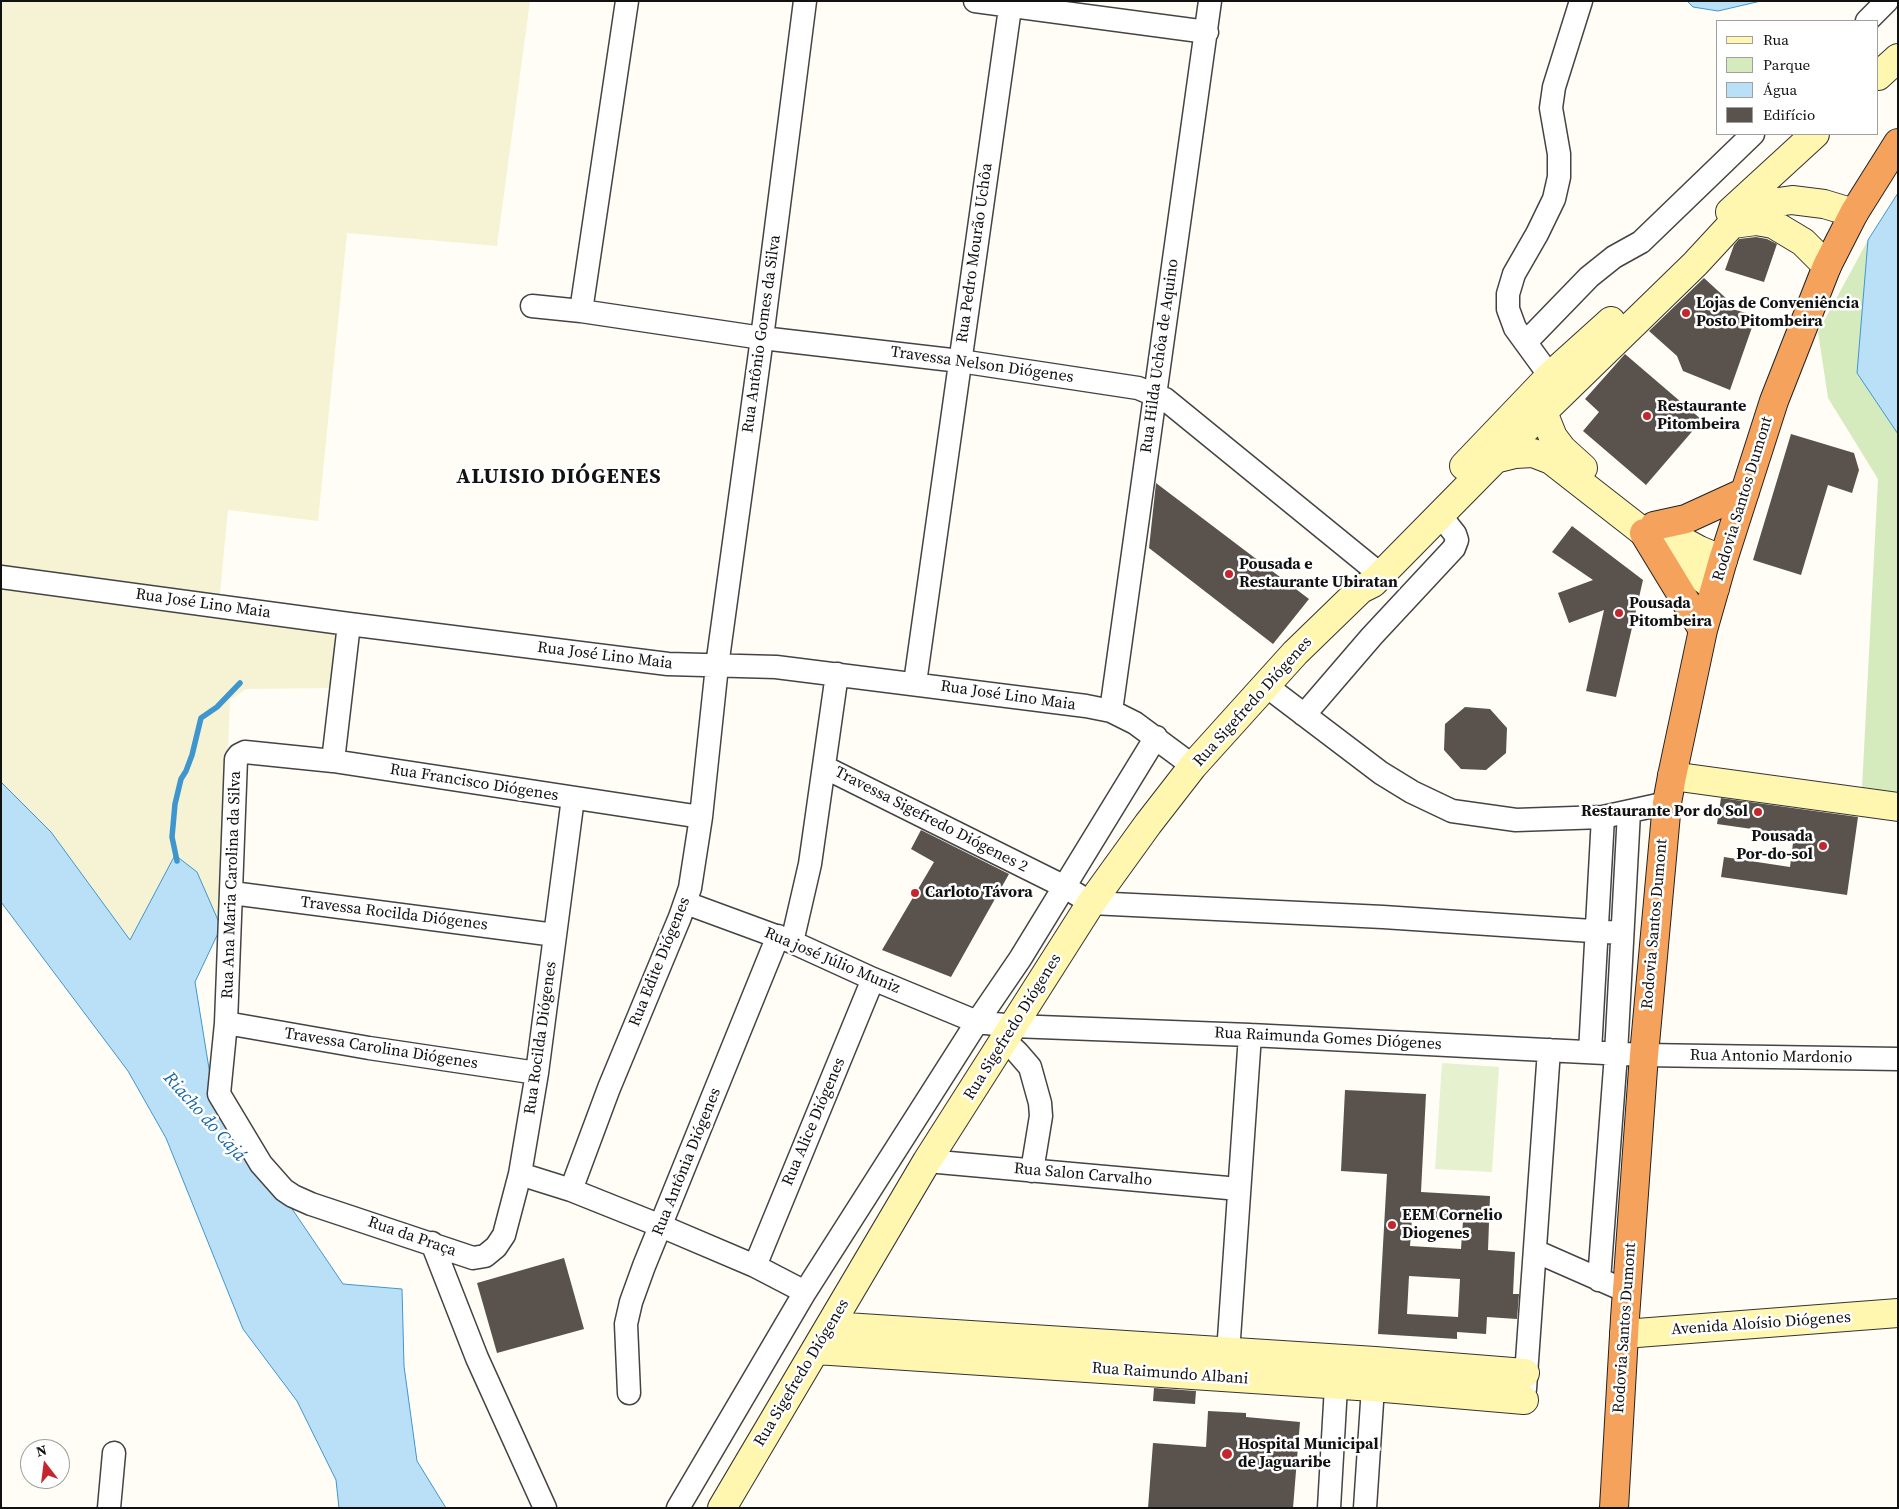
<!DOCTYPE html>
<meta charset="utf-8">
<style>
body{margin:0}
#map{position:relative;width:1899px;height:1509px;overflow:hidden;background:#fffdf5;font-family:"Source Serif 4",serif}
canvas{display:block}
.frame{position:absolute;inset:0;border:2px solid #111;pointer-events:none}
.legend{position:absolute;left:1716px;top:20px;width:162px;height:115px;box-sizing:border-box;background:#fff;border:1px solid #a0a0a0;margin:0;padding:6px 9px;list-style:none;font-size:15px;color:#111}
.legend li{display:flex;align-items:center;gap:10px;height:25px}
.legend b{width:25px;border:1px solid #a0a0a0}
.north{position:absolute;left:20px;top:1439px;width:50px;height:50px;box-sizing:border-box;background:#fff;border:1px solid #a0a0a0;border-radius:50%;rotate:345deg;font-size:14px;font-weight:700;line-height:20px;text-align:center;color:#111}
.north::after{content:'';display:block;margin:auto;width:18px;height:22px;background:#c4262e;clip-path:polygon(50% 0,100% 100%,50% 72%,0 100%)}
</style>
<div id="map">
<canvas width="1899" height="1509"></canvas>
<div class="frame"></div>
<ul class="legend">
<li><b style="height:6px;background:#fff6b0"></b>Rua</li>
<li><b style="height:14px;background:#d5ebbd"></b>Parque</li>
<li><b style="height:14px;background:#b9e0f7"></b>Água</li>
<li><b style="height:14px;background:#5a524d"></b>Edifício</li>
</ul>
<div class="north">N</div>
</div>
<script>
const ctx = document.querySelector('canvas').getContext('2d');
ctx.lineJoin = 'round';
function fillPath(path, color) { ctx.fillStyle = color; ctx.fill(path, 'evenodd'); }
const toPath = rows => new Path2D(rows.map(r => 'M' + r).join(''));
function strokePath(path, color, width, dash) { ctx.strokeStyle = color; ctx.lineWidth = width; ctx.lineCap = dash ? 'butt' : 'round'; ctx.setLineDash(dash || []); ctx.stroke(path); }
function write(font, color, halo, rows, align = 'center') {
  ctx.font = font + ' "Source Serif 4",serif'; ctx.lineWidth = 5; ctx.setLineDash([]); ctx.textBaseline = 'middle'; ctx.strokeStyle = halo; ctx.fillStyle = color; for (const [text, x, y, turn = 0] of rows) {
    ctx.save(); ctx.translate(x, y); ctx.rotate((+turn || 0) * Math.PI / 180); ctx.textAlign = isNaN(turn) ? turn : align; if (halo) ctx.strokeText(text, 0, 0); ctx.fillText(text, 0, 0); ctx.restore();
  }
}
fillPath(toPath([
 [1,1,530,1,497,246,347,233,318,521,228,510,219,603,339,618,329,688,246,689,230,700,221,927,130,941,51,832,1,782]
]), '#f6f3d4');
fillPath(toPath([
 [1868,240,1858,373,1898,434,1898,793,1862,788,1878,479,1828,398,1818,332]
]), '#d5ebbd');
fillPath(toPath([
 [1442,1063,1499,1067,1492,1172,1435,1169]
]), '#e6f2cf');
const water = toPath([
 [1687,1,1761,1,1718,11,1693,7,1687,1],
 [1898,193,1898,434,1857,373,1868,240,1898,193],
 [1,782,51,832,130,940,175,855,197,872,221,927,195,982,212,1087,284,1197,343,1284,402,1289,404,1366,417,1461,446,1508,339,1508,336,1480,297,1401,243,1329,166,1138,128,1071,1,902,1,782]
]);
fillPath(water, '#b9e0f7');
strokePath(water, '#3f96cf', 1);
strokePath(toPath([
 [177,861,172,837,175,804,181,779,186,771,192,755,201,718,217,707,240,683]
]), '#3f96cf', 5.5);
fillPath(toPath([
 [1756,237,1767,239,1777,244,1764,282,1725,270,1734,245,1739,239],
 [1704,278,1728,300,1722,306,1756,316,1730,390,1683,371,1677,356,1649,331],
 [1625,354,1702,420,1646,485,1583,431,1599,412,1585,399],
 [1791,434,1854,453,1859,470,1852,493,1828,485,1801,575,1753,560],
 [1156,483,1309,599,1273,644,1149,548],
 [1572,526,1643,580,1616,697,1586,691,1604,610,1569,623,1558,593,1593,580,1552,552],
 [1465,707,1490,709,1507,728,1506,753,1486,770,1461,769,1444,750,1445,724],
 [1721,798,1858,817,1847,895,1721,877,1724,857,1790,867,1794,835,1717,824],
 [921,830,1009,874,951,977,882,950,934,862,911,849],
 [1345,1090,1426,1094,1421,1192,1490,1196,1488,1250,1515,1252,1513,1294,1519,1294,1517,1319,1487,1317,1486,1334,1457,1332,1457,1339,1378,1334,1387,1174,1341,1171],
 [1412,1218,1463,1221,1461,1249,1410,1246],
 [1409,1276,1460,1279,1458,1317,1407,1314],
 [564,1258,584,1329,497,1353,477,1283],
 [1154,1388,1196,1391,1195,1404,1153,1401],
 [1208,1411,1246,1413,1246,1417,1300,1422,1293,1508,1148,1508,1153,1443,1206,1447]
]), '#5a524d');
const street = toPath([
 [975,1,1207,32],
 [1867,21,1887,1],
 [532,306,581,311,762,338,960,361,1138,388,1165,399,1381,575],
 [581,311,627,1],
 [1526,342,1589,277,1614,257,1641,242,1753,134],
 [1550,376,1515,328,1508,309,1508,294,1514,274,1537,234,1554,199,1559,177,1559,154,1551,108,1554,87,1581,1],
 [1,577,349,624,668,664,776,667,1086,706,1111,711,1135,723,1193,766],
 [915,683,1011,1],
 [1265,685,1381,773,1412,792,1452,811,1516,820,1603,817,1667,803],
 [1111,711,1210,1],
 [1304,715,1372,636,1454,548,1457,540,1455,534,1440,515],
 [333,761,349,624],
 [824,767,1065,887,1091,903,1383,917,1622,933],
 [573,798,537,1073,520,1174,504,1235,496,1247,485,1256,473,1258,311,1204,293,1196,284,1190,261,1164,219,1094,226,1023,236,759,239,755,245,752,333,761,701,817],
 [232,893,555,935],
 [686,903,792,942,873,979,977,1022,1013,1026,1250,1035,1644,1055,1898,1059],
 [792,942,810,864,837,674],
 [226,1023,369,1048,537,1073],
 [1004,1040,1017,1052,1030,1067,1040,1103,1041,1116,1032,1171],
 [1590,1052,1603,817],
 [927,1161,1239,1189],
 [520,1174,571,1190,661,1226,755,1266,805,1292],
 [571,1190,609,1088,680,917,690,888,701,817,717,666,762,338,805,1],
 [432,1243,477,1358,545,1508],
 [1535,1251,1626,1291],
 [755,1266,873,979],
 [1599,1280,1616,1054,1629,812],
 [1228,1353,1250,1035],
 [1525,1389,1549,1050],
 [629,1393,626,1324,631,1302,644,1266,778,936],
 [109,1508,114,1453],
 [678,1508,805,1292,977,1022,1020,959,1156,737],
 [1329,1508,1337,1369],
 [1365,1508,1374,1372]
]);
const secondary = toPath([
 [1878,76,1898,58],
 [1730,212,1815,134],
 [1733,224,1756,221,1773,224,1803,242,1827,266],
 [1531,400,1543,412,1553,437,1562,449,1583,468],
 [1495,459,1515,454,1533,453,1551,460,1715,588],
 [1464,466,1550,376,1611,321],
 [1662,530,1699,550,1723,560],
 [1672,776,1898,807],
 [830,1326,1375,1361,1525,1373],
 [1624,1334,1898,1313],
 [816,1350,1373,1387,1524,1400],
 [722,1508,927,1161,1004,1040,1091,903,1148,824,1193,766,1295,653,1361,589,1373,583,1511,443,1695,264,1732,224,1751,211,1771,203,1792,200,1824,204,1854,213]
]);
const highway = toPath([
 [1654,526,1686,519,1745,492],
 [1644,533,1703,630],
 [1614,1508,1625,1318,1644,1055,1667,803,1672,776,1703,630,1723,560,1774,401,1827,266,1854,213,1898,143]
]);
strokePath(street, '#444', 25);
strokePath(secondary, '#333', 30);
strokePath(highway, '#222', 30);
strokePath(street, '#fff', 22);
strokePath(secondary, '#fff6b0', 28);
strokePath(highway, '#f5a25d', 28);
for (const [x, y, r, color] of [
 [1686,313,5,"#c4262e"],
 [1647,416,5,"#c4262e"],
 [1229,574,5,"#c4262e"],
 [1619,613,5,"#c4262e"],
 [1758,812,5,"#c4262e"],
 [1823,846,5,"#c4262e"],
 [915,893,5,"#c4262e"],
 [1392,1225,5,"#c4262e"],
 [1227,1454,6,"#c4262e"]
]) { const dot = new Path2D(); dot.arc(x, y, r, 0, 2 * Math.PI); ctx.fillStyle = color; ctx.fill(dot); strokePath(dot, '#fff', 2); }
write('16px', '#111', '#fff', [
 ["Rua Pedro Mourão Uchôa",975,253,-82],
 ["Rua Antônio Gomes da Silva",762,334,-82],
 ["Rua Hilda Uchôa de Aquino",1160,356,-82],
 ["Travessa Nelson Diógenes",982,365,8],
 ["Rodovia Santos Dumont",1743,499,-73],
 ["Rua José Lino Maia",203,604,8],
 ["Rua José Lino Maia",605,656,7],
 ["Rua José Lino Maia",1008,696,8],
 ["Rua Sigefredo Diógenes",1253,702,-48],
 ["Rua Francisco Diógenes",474,783,9],
 ["Travessa Sigefredo Diógenes 2",931,820,27],
 ["Rua Ana Maria Carolina da Silva",232,885,-88],
 ["Travessa Rocilda Diógenes",394,914,7],
 ["Rodovia Santos Dumont",1655,924,-85],
 ["Rua josé Júlio Muniz",832,961,23],
 ["Rua Edite Diógenes",660,962,-68],
 ["Rua Sigefredo Diógenes",1013,1027,-58],
 ["Rua Rocilda Diógenes",541,1038,-82],
 ["Rua Raimunda Gomes Diógenes",1328,1039,3],
 ["Travessa Carolina Diógenes",381,1049,9],
 ["Rua Antonio Mardonio",1771,1057,1],
 ["Rua Alice Diógenes",814,1122,-67],
 ["Rua Antônia Diógenes",687,1162,-68],
 ["Rua Salon Carvalho",1083,1175,5],
 ["Rua da Praça",412,1237,19],
 ["Avenida Aloísio Diógenes",1761,1324,-4],
 ["Rodovia Santos Dumont",1625,1328,-86],
 ["Rua Sigefredo Diógenes",802,1373,-59],
 ["Rua Raimundo Albani",1170,1374,4]
]);
write('bold 16px', '#111', '#fff', [
 ["Lojas de Conveniência",1696,304],
 ["Posto Pitombeira",1696,322],
 ["Restaurante",1657,407],
 ["Pitombeira",1657,425],
 ["Pousada e",1239,565],
 ["Restaurante Ubiratan",1239,583],
 ["Pousada",1629,604],
 ["Pitombeira",1629,622],
 ["Restaurante Por do Sol",1748,812,"right"],
 ["Pousada",1813,837,"right"],
 ["Por-do-sol",1813,855,"right"],
 ["Carloto Távora",925,893],
 ["EEM Cornelio",1402,1216],
 ["Diogenes",1402,1234],
 ["Hospital Municipal",1238,1445],
 ["de Jaguaribe",1238,1463]
], 'left');
write('italic 18px', '#1768a6', '#fff', [
 ["Riacho do Cajá",204,1117,48]
]);
ctx.letterSpacing = '1px';
write('bold 21px', '#111', '#fff', [
 ["ALUISIO DIÓGENES",559,478]
]);
ctx.letterSpacing = '0px';
</script>
